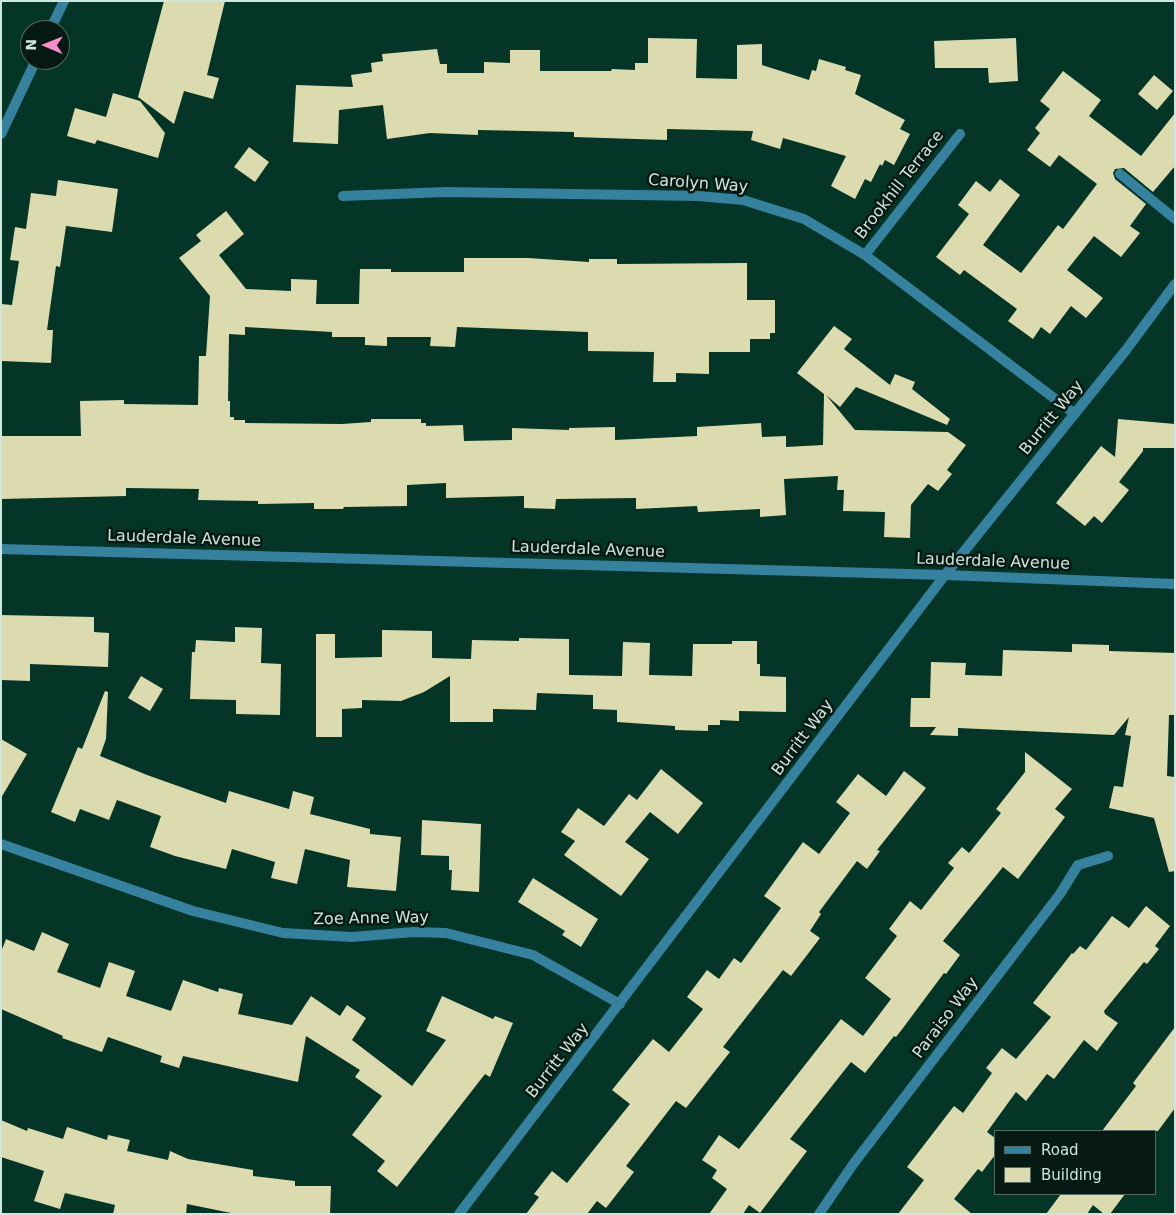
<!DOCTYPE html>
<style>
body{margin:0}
#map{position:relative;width:1176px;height:1215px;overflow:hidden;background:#043526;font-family:"DejaVu Sans",sans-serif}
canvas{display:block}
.frame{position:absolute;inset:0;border:2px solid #cfe6dc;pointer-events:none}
.legend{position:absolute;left:994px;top:1130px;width:162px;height:65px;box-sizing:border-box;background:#061912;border:1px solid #566b63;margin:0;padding:6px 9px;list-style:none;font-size:15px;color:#cfe6dc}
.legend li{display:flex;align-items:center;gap:10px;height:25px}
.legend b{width:25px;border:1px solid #566b63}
.north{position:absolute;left:20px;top:20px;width:50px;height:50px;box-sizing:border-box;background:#061912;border:1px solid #566b63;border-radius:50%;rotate:271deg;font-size:14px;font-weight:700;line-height:20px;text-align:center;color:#cfe6dc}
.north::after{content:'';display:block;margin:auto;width:18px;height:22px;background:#f98fc9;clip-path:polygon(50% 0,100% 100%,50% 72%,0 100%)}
</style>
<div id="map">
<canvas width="1176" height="1215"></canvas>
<div class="frame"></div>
<ul class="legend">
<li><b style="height:6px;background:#35819e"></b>Road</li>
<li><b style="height:14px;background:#dcdbb0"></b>Building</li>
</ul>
<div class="north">N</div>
</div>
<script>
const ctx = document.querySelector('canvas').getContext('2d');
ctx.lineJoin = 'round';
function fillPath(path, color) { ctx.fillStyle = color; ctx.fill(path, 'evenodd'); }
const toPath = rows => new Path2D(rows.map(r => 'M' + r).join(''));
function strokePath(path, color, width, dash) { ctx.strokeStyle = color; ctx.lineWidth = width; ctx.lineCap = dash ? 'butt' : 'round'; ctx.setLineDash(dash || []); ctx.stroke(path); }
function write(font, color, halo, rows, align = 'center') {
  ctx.font = font + ' "DejaVu Sans",sans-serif'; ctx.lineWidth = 5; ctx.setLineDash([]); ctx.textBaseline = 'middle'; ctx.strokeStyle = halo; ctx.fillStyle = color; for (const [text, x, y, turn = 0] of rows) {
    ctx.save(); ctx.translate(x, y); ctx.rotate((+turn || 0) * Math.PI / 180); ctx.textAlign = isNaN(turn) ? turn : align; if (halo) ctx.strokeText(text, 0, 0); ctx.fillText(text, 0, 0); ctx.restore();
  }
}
fillPath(toPath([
 [164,1,225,1,207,75,219,78,213,99,184,91,174,124,138,97],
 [648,38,697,39,696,78,737,79,737,45,762,44,762,65,809,80,812,70,816,71,819,59,846,67,845,70,861,75,855,94,905,120,900,129,910,134,894,165,885,160,882,166,880,164,871,182,865,179,855,199,831,186,846,156,783,138,780,149,751,140,753,131,667,129,667,140,574,137,574,132,478,130,478,135,430,133,387,139,383,105,339,110,338,144,293,142,296,85,353,87,351,75,372,72,371,63,383,61,382,54,437,49,440,64,447,64,447,73,484,73,484,62,510,63,510,50,540,50,540,71,611,71,612,69,635,70,635,63,648,63],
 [1016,38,1018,81,989,83,988,68,935,68,934,41],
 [1063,71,1101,100,1089,116,1141,156,1175,113,1175,166,1153,192,1124,168,1115,169,1113,173,1115,179,1146,204,1130,226,1140,233,1121,257,1094,236,1067,270,1103,298,1086,318,1071,306,1050,334,1041,327,1033,339,1008,321,1017,309,964,270,960,275,936,257,969,214,958,205,976,181,990,192,1000,179,1020,195,983,245,1021,273,1058,225,1063,229,1097,184,1059,155,1050,167,1027,150,1040,133,1035,128,1050,109,1040,101],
 [1154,75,1173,91,1157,110,1138,94],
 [113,93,140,101,165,133,158,158,97,140,95,144,67,136,75,108,106,117],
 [249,147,269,162,255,182,234,167],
 [58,180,118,189,112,232,66,226,60,267,56,266,47,330,53,330,51,363,1,361,1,304,12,305,19,261,10,260,15,227,26,229,31,193,56,196],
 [226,211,244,234,219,255,246,289,291,291,291,279,317,280,316,304,359,304,360,269,391,269,391,272,464,272,464,258,528,258,589,262,589,259,617,259,617,264,747,263,747,300,775,300,775,333,770,333,770,339,750,339,750,352,709,352,709,374,676,373,676,382,653,382,654,352,588,351,588,332,457,327,455,347,430,346,431,337,387,337,387,346,365,345,365,337,332,337,332,332,245,327,245,335,229,334,228,401,230,401,230,417,234,417,234,420,245,420,245,423,342,424,371,422,371,419,421,419,421,423,426,423,426,426,463,425,464,441,512,440,512,428,569,430,569,428,615,427,615,440,697,436,697,427,761,423,762,437,786,436,786,447,823,445,824,394,797,373,834,326,852,339,844,349,890,385,895,374,915,382,912,389,950,419,947,425,856,387,840,407,826,395,855,430,948,432,966,445,947,470,952,474,938,491,928,484,911,505,910,538,884,537,885,512,843,511,844,490,837,490,838,476,784,479,786,515,760,517,760,509,698,512,697,506,636,509,636,498,556,499,555,509,524,508,524,496,446,498,446,483,407,485,407,506,344,507,343,509,314,509,314,503,258,504,258,501,198,500,199,489,126,488,126,496,1,499,1,436,81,436,80,401,124,400,124,404,198,405,199,356,206,356,210,296,179,258,201,241,196,235],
 [1118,419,1175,424,1175,448,1143,448,1143,451,1119,482,1129,490,1102,523,1094,516,1085,526,1056,503,1101,446,1115,457],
 [1,615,94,617,94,632,109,633,108,667,30,664,30,681,1,680],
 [235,627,262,628,261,663,281,664,280,715,236,714,236,700,190,699,192,652,195,652,196,640,235,642],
 [382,630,432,631,432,658,471,659,472,640,519,641,519,638,569,639,569,675,622,676,623,642,650,643,649,675,692,676,693,644,732,644,732,641,757,641,757,664,760,664,760,676,786,677,786,712,739,711,739,721,720,720,720,725,708,725,708,731,675,730,675,726,617,722,617,710,593,709,593,695,537,693,536,710,493,709,493,722,450,722,450,676,424,692,401,701,362,700,362,708,342,709,342,737,316,737,316,634,335,634,335,658,382,657],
 [1072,644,1109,645,1109,651,1175,653,1175,715,1169,715,1167,776,1175,777,1175,871,1169,872,1154,818,1109,808,1114,786,1123,787,1131,736,1125,735,1129,717,1114,735,958,728,958,736,930,735,936,727,910,727,911,698,930,698,931,662,966,663,965,675,1002,676,1003,650,1072,652],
 [141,676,163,689,150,711,128,698],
 [105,691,108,692,106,739,100,756,147,775,226,803,229,791,289,809,293,791,314,797,310,814,370,829,370,834,401,837,396,891,347,887,350,860,305,849,297,884,271,878,275,862,232,849,226,869,175,856,150,847,161,816,117,800,109,820,80,809,75,822,51,812,78,747,82,749],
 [1,739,27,754,1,798],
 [1025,752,1072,789,1055,809,1065,817,1018,879,1003,867,943,941,960,955,946,974,944,973,903,1028,896,1037,894,1036,865,1073,851,1062,790,1139,807,1151,760,1213,749,1205,743,1214,709,1214,727,1189,712,1178,717,1170,702,1160,719,1135,739,1149,841,1019,863,1036,891,999,865,978,897,936,889,929,910,901,921,910,954,868,948,863,962,847,969,853,1001,813,996,809,1025,772],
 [661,769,703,803,678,834,650,812,625,842,649,859,621,896,564,855,575,841,561,832,578,808,604,826,629,794,637,800],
 [904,771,926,788,877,850,880,851,867,869,857,861,819,912,821,914,810,931,820,938,791,976,783,970,723,1047,730,1052,686,1108,676,1101,626,1166,634,1172,606,1208,597,1201,587,1214,526,1214,539,1197,534,1194,552,1171,567,1183,630,1104,612,1090,653,1039,669,1052,703,1009,687,997,707,970,719,979,734,958,741,963,781,908,764,896,803,842,819,854,850,813,836,802,858,774,886,796],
 [422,820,481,824,479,892,451,890,452,870,449,870,449,856,421,855],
 [533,878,598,919,581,947,562,935,565,931,518,902],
 [1146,906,1170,926,1155,946,1159,949,1147,964,1144,962,1104,1011,1105,1014,1118,1023,1097,1051,1084,1040,1054,1079,1047,1074,1026,1101,1016,1092,987,1132,995,1138,995,1155,982,1172,978,1169,954,1199,972,1214,898,1214,924,1180,907,1167,954,1106,963,1113,992,1073,986,1068,1002,1048,1016,1059,1051,1017,1033,1003,1072,953,1073,954,1080,946,1086,950,1112,916,1129,928],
 [42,932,69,944,57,972,100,988,109,962,135,971,126,996,171,1011,183,980,218,992,219,988,243,994,238,1014,292,1025,311,996,340,1016,347,1005,366,1018,352,1040,412,1086,446,1040,426,1031,442,996,493,1019,495,1016,513,1023,490,1077,485,1074,397,1187,377,1171,385,1161,352,1135,382,1096,355,1077,360,1070,306,1036,298,1082,183,1056,179,1068,160,1062,162,1056,108,1037,102,1052,62,1038,63,1036,1,1009,1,952,6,939,34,951],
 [1175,1027,1175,1108,1158,1131,1102,1131,1136,1086,1133,1083],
 [1,1120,27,1131,28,1128,63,1139,67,1127,107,1140,108,1135,130,1140,127,1151,168,1160,170,1151,188,1159,253,1170,253,1176,295,1181,295,1186,331,1186,330,1214,236,1214,187,1204,186,1214,113,1214,115,1205,65,1193,60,1209,34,1201,44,1171,1,1157],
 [1061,1194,1125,1194,1110,1214,1104,1214,1093,1205,1087,1214,1046,1214]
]), '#dcdbb0');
strokePath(toPath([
 [1120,174,1175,219]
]), '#35819e', 10);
strokePath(toPath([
 [50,30,64,1],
 [1,134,36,60],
 [343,196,446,192,699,196,743,200,804,219,865,255,1075,414],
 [865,255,960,134],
 [1,549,945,575,1175,584],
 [1,844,193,911,283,933,352,937,414,932,446,933,533,955,620,1004],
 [459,1214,945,575,1126,350,1175,284],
 [819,1214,854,1163,1060,894,1078,865,1108,856]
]), '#35819e', 10);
write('16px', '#cfe6dc', '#061912', [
 ["Carolyn Way",698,184,4],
 ["Brookhill Terrace",900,185,-52],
 ["Burritt Way",1052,418,-51],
 ["Lauderdale Avenue",184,539,2],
 ["Lauderdale Avenue",588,550,2],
 ["Lauderdale Avenue",993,562,2],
 ["Burritt Way",803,738,-53],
 ["Zoe Anne Way",371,919,-1],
 ["Paraiso Way",946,1018,-53],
 ["Burritt Way",558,1061,-52]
]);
</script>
